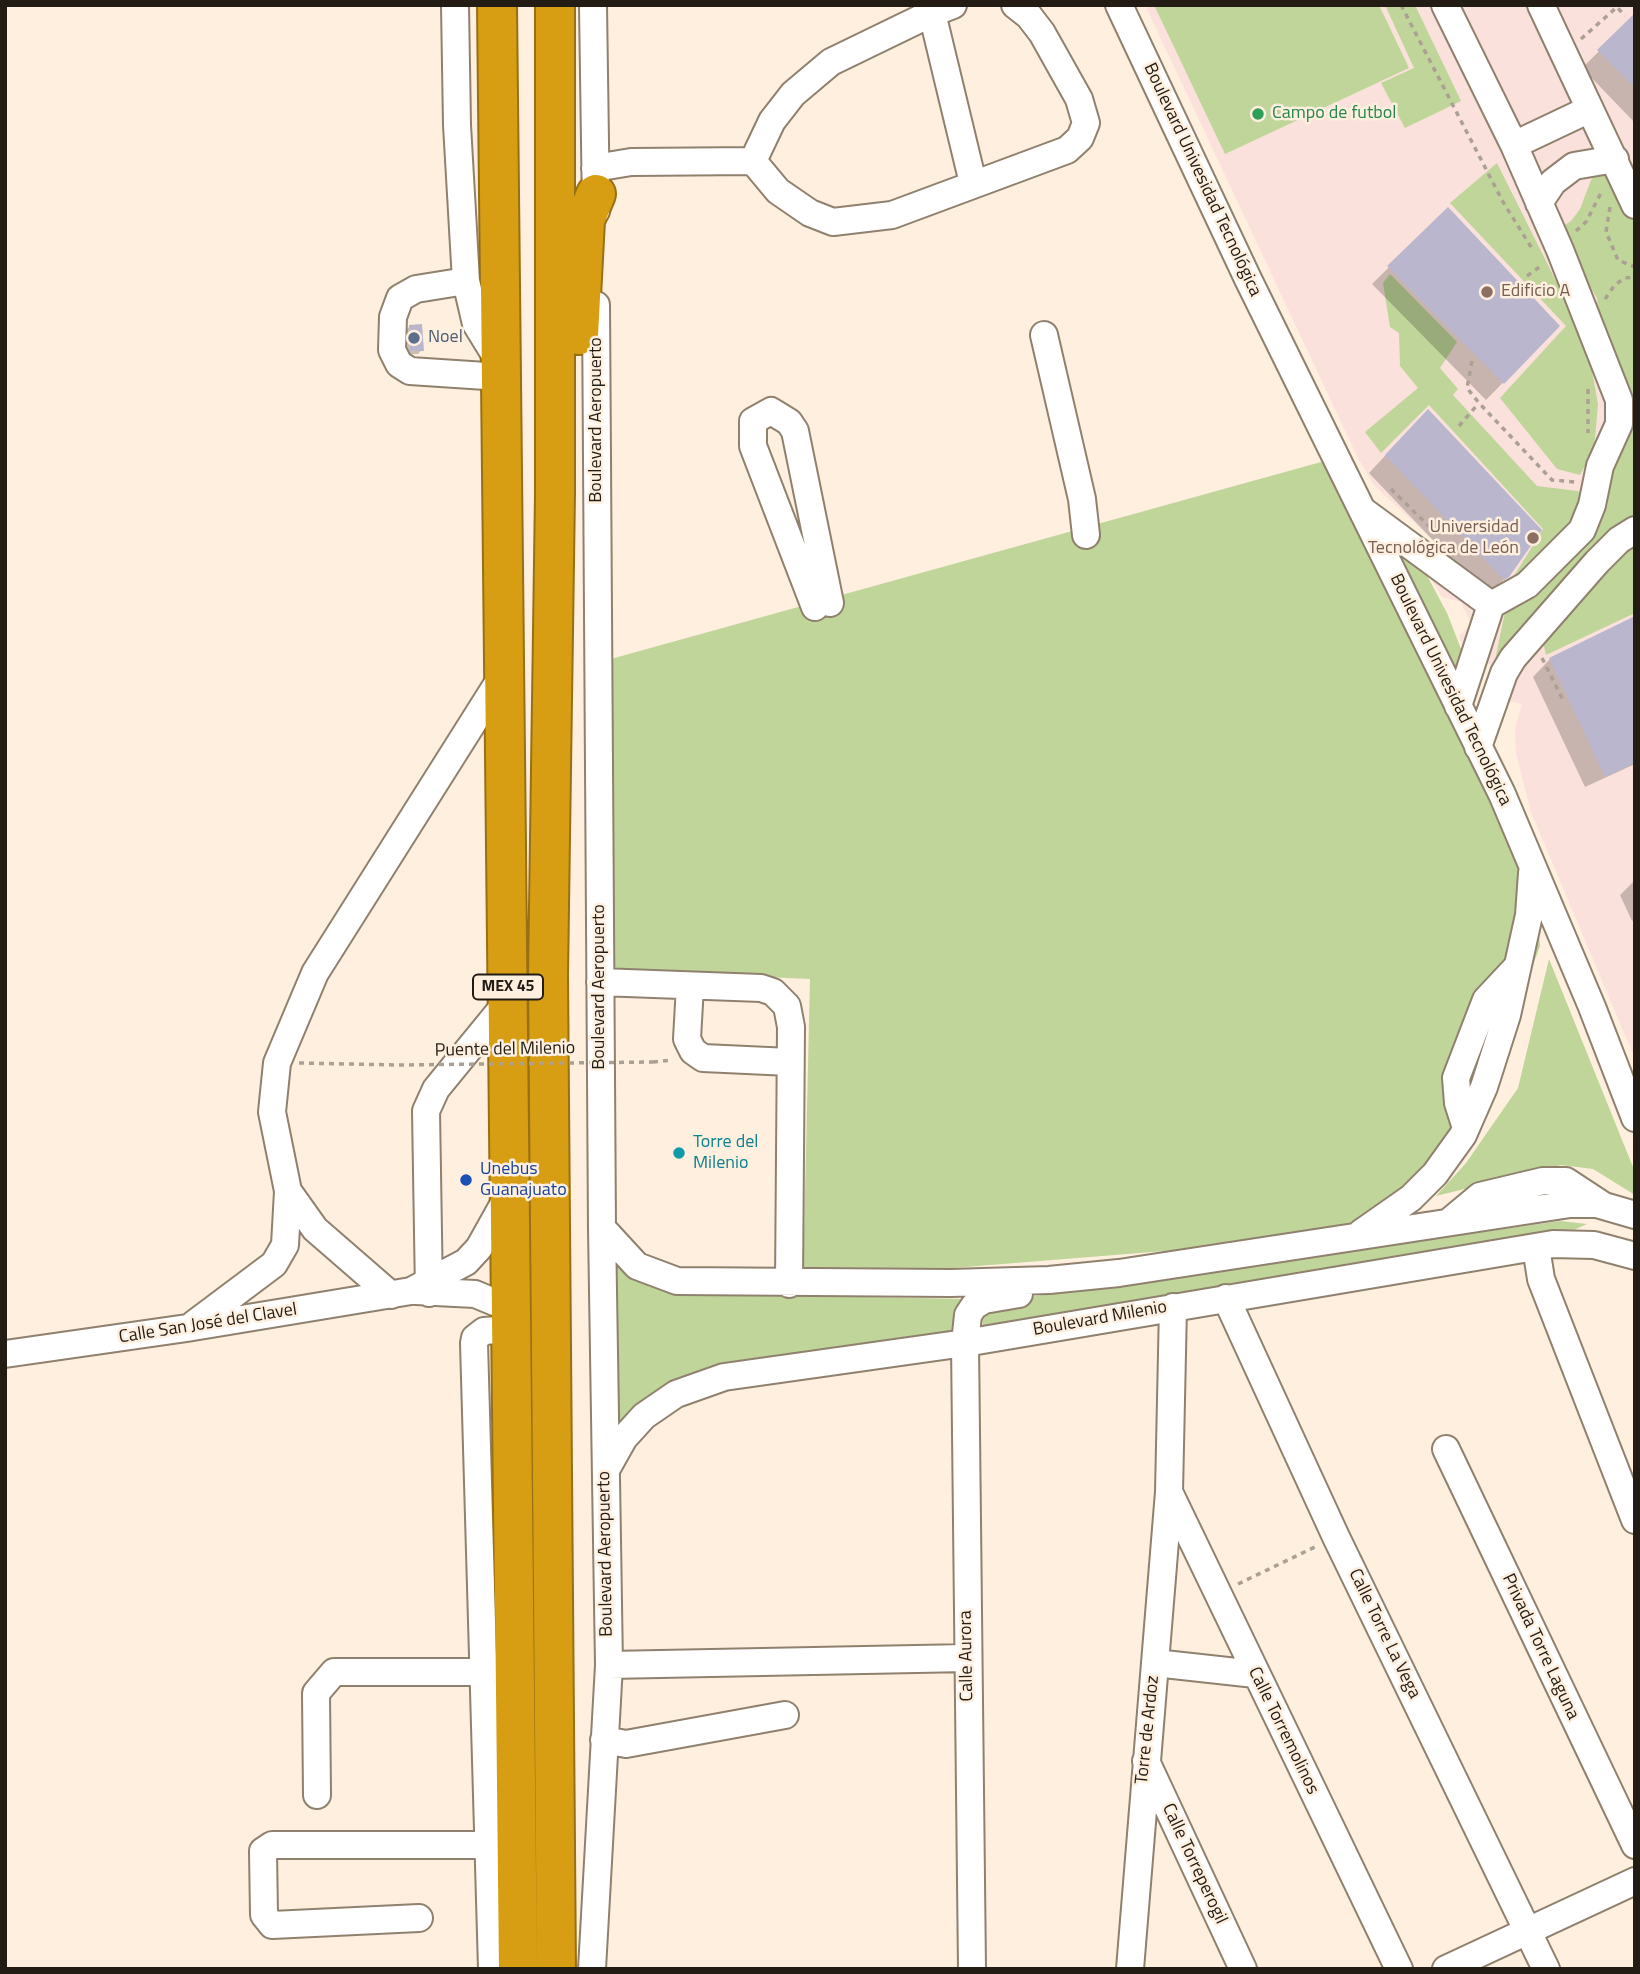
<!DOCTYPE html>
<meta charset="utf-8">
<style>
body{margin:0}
#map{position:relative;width:1640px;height:1974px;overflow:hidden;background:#feefdf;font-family:"Titillium Web",sans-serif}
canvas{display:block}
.frame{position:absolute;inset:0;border:7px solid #221c15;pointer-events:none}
</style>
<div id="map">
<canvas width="1640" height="1974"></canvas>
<div class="frame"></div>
</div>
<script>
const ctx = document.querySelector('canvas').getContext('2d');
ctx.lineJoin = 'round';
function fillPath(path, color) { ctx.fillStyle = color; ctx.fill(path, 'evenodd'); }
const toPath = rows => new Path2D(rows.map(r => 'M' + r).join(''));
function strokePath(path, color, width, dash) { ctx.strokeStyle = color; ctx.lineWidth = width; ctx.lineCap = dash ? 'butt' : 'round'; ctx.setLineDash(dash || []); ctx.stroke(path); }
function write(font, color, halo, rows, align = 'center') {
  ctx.font = font + ' "Titillium Web",sans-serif'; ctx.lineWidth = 5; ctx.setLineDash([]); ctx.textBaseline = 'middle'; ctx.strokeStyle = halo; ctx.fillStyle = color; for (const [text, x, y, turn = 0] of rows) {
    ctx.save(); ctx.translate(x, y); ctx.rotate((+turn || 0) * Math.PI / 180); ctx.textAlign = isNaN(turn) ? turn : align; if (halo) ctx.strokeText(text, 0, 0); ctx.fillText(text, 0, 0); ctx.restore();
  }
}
fillPath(toPath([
 [1145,5,1635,5,1635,1059,1531,812,1516,753,1515,729,1522,704,1483,696,1493,666,1465,653,1459,636,1471,624,1461,602,1442,597,1425,569,1442,549,1373,484,1358,458]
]), '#fbe1db');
fillPath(toPath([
 [1154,5,1379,5,1409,68,1225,154],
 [1385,5,1415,5,1461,101,1405,128,1381,83,1414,68],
 [1497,163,1580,329,1592,371,1598,404,1594,450,1580,475,1557,469,1500,398,1566,326,1450,203],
 [1603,165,1635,221,1635,514,1609,536,1488,694,1506,607,1528,601,1593,528,1607,508,1613,467,1628,438,1626,381,1600,351,1597,298,1582,274,1560,228,1571,221,1580,209,1591,180],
 [1390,274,1457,342,1440,368,1458,389,1453,395,1537,486,1578,491,1583,500,1560,536,1520,580,1512,579,1543,529,1429,405,1381,453,1365,432,1418,388,1400,366,1399,333,1390,327,1383,283],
 [1339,457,1532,864,1540,946,1481,1106,1364,1235,803,1280,810,979,604,970,600,662],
 [1635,537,1635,613,1546,655,1542,637],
 [1394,547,1423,568,1447,613,1463,654,1455,682],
 [1549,959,1635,1172,1635,1195,1593,1169,1561,1165,1436,1196,1466,1163,1518,1088],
 [1560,1221,1587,1224,1565,1234,983,1326,981,1315,994,1302],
 [616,1264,635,1279,668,1293,966,1299,955,1334,638,1410,619,1424]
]), '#c0d59a');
fillPath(toPath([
 [1635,16,1635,123,1582,68],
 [1448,209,1558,326,1486,400,1372,284],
 [409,327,422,350,418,354,407,354,406,330],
 [1411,428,1508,576,1486,596,1369,473],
 [1635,618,1635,764,1585,787,1533,677,1550,659],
 [1635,880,1635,919,1632,921,1620,895]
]), '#0003');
fillPath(toPath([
 [1635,13,1635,88,1597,50],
 [1448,207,1560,326,1504,384,1387,266],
 [422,324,424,351,410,351,409,325],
 [1428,409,1542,530,1509,577,1504,580,1385,455],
 [1635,616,1635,763,1605,777,1549,658]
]), '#b9b6cd');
const minor = toPath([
 [455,5,457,125,466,281,476,324,500,363],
 [593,5,596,211],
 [1119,5,1248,279,1502,794,1592,1007,1635,1118],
 [1541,5,1635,205],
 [932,13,973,183],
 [1514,145,1590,109],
 [753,161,772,121,793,94,831,62,932,13,953,5],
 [595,168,631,162,753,161,778,191,810,213,833,222,892,215,1067,150,1080,138,1086,123,1079,99,1042,33,1029,16,1015,5],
 [1539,203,1553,182,1574,166,1615,159],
 [466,281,416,289,400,298,393,317,392,350,399,364,410,371,501,377],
 [1044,335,1082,499,1086,535],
 [1362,510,1491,605,1527,585,1582,530,1592,505,1600,466,1619,424,1619,400,1560,250,1514,145,1445,5],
 [815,607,753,446,753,421,771,411,789,422,795,431,830,603],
 [1458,706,1491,605],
 [1478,747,1504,673,1513,658,1597,562,1619,540,1635,530],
 [600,982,761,988,773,992,787,1006,791,1027,789,1284],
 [690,986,687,1039,693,1051,703,1058,790,1062],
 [1466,1128,1458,1103,1456,1078,1486,1000,1516,968],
 [1450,1221,1480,1196,1543,1181,1566,1181,1601,1204],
 [602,1228,637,1266,677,1281,951,1283,1049,1280,1119,1273,1570,1204,1597,1204,1635,1215],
 [1361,1233,1411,1198,1435,1174,1463,1135,1484,1087,1507,1015,1529,915,1532,873],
 [1536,1247,1541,1279,1635,1520],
 [416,1291,475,1294,509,1308],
 [429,1293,426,1111,436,1089,508,1001],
 [391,1295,315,1229,288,1191,272,1112,277,1063,315,973,503,675],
 [1226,1298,1336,1537,1546,1969],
 [194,1324,274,1264,285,1245,288,1191],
 [5,1354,187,1328,411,1291,466,1262,479,1248,508,1196],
 [1446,1449,1635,1845],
 [606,1470,624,1438,644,1416,676,1394,724,1377,965,1343,1553,1244,1594,1245,1635,1256],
 [1170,1494,1399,1969],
 [1155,1663,1255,1674],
 [609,1665,967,1658],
 [604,1740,626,1744,785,1715],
 [1146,1761,1243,1969],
 [317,1795,316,1693,334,1672,484,1672],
 [419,1918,272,1925,264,1915,263,1851,272,1845,508,1845],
 [492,1969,474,1343,475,1338,484,1331,510,1329],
 [592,1969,609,1665,602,1228,596,305],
 [972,1969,965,1343,968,1315,974,1306,984,1300,1019,1294],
 [1130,1969,1169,1492,1173,1307],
 [1446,1969,1635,1881]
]);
const highway = toPath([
 [497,5,518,1969],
 [555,5,555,493,548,976,556,1969],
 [579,335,585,220,596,194]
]);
strokePath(minor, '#90806e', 30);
strokePath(highway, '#987014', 42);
strokePath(toPath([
 [1401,5,1503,202,1533,250],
 [1581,39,1617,7,1625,16],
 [1610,207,1606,232,1618,260,1635,267],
 [1576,231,1586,222,1602,191],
 [1527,276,1541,266],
 [1605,299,1614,286,1624,278,1635,277],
 [1472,361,1467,388,1479,403,1552,480,1575,482],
 [1588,389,1588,433],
 [1459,426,1478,404],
 [1391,489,1439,536],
 [1542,658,1563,700],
 [653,1062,672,1060],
 [299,1063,399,1065],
 [1238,1584,1317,1546]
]), '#aba093', 3.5, [5, 5]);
strokePath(minor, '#fff', 26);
strokePath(highway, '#d79e13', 38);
strokePath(toPath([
 [399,1065,653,1062]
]), '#aba093', 3.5, [5, 5]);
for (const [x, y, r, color] of [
 [1258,114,7,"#2e9e5b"],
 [1487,292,7,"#8d6e63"],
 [414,338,7,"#5c6f8a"],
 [1533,538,7,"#8d6e63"],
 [679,1153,7,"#0f9aa8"],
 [466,1180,7,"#1a4fb4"]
]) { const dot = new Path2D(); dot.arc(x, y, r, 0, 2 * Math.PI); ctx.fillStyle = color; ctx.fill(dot); strokePath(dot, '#feefdf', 2.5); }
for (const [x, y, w] of [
 [508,987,70]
]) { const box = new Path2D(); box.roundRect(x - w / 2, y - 12.5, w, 25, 5); ctx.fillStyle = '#feefdf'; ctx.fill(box); strokePath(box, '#221c15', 2); }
write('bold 16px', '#221c15', null, [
 ["MEX 45",508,987]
]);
write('18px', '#27864d', '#feefdf', [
 ["Campo de futbol",1272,114]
], 'left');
write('18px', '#221c15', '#feefdf', [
 ["Boulevard Univesidad Tecnológica",1202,180,65],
 ["Boulevard Aeropuerto",597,420,-90],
 ["Boulevard Univesidad Tecnológica",1450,690,64],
 ["Boulevard Aeropuerto",600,987,-90],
 ["Puente del Milenio",505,1050,-1],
 ["Boulevard Milenio",1100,1319,-10],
 ["Calle San José del Clavel",208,1324,-9],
 ["Boulevard Aeropuerto",606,1554,-91],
 ["Calle Torre La Vega",1384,1634,64],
 ["Privada Torre Laguna",1540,1647,65],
 ["Calle Aurora",967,1656,-91],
 ["Torre de Ardoz",1148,1730,-84],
 ["Calle Torremolinos",1283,1731,64],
 ["Calle Torreperogil",1194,1864,65]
]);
write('18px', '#785e54', '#feefdf', [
 ["Edificio A",1501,292],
 ["Universidad",1519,528,"right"],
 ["Tecnológica de León",1519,549,"right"]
], 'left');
write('18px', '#4e5e75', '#feefdf', [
 ["Noel",428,338]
], 'left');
write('18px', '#0d838f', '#feefdf', [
 ["Torre del",693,1143],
 ["Milenio",693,1164]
], 'left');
write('18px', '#164399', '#feefdf', [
 ["Unebus",480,1170],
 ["Guanajuato",480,1191]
], 'left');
</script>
